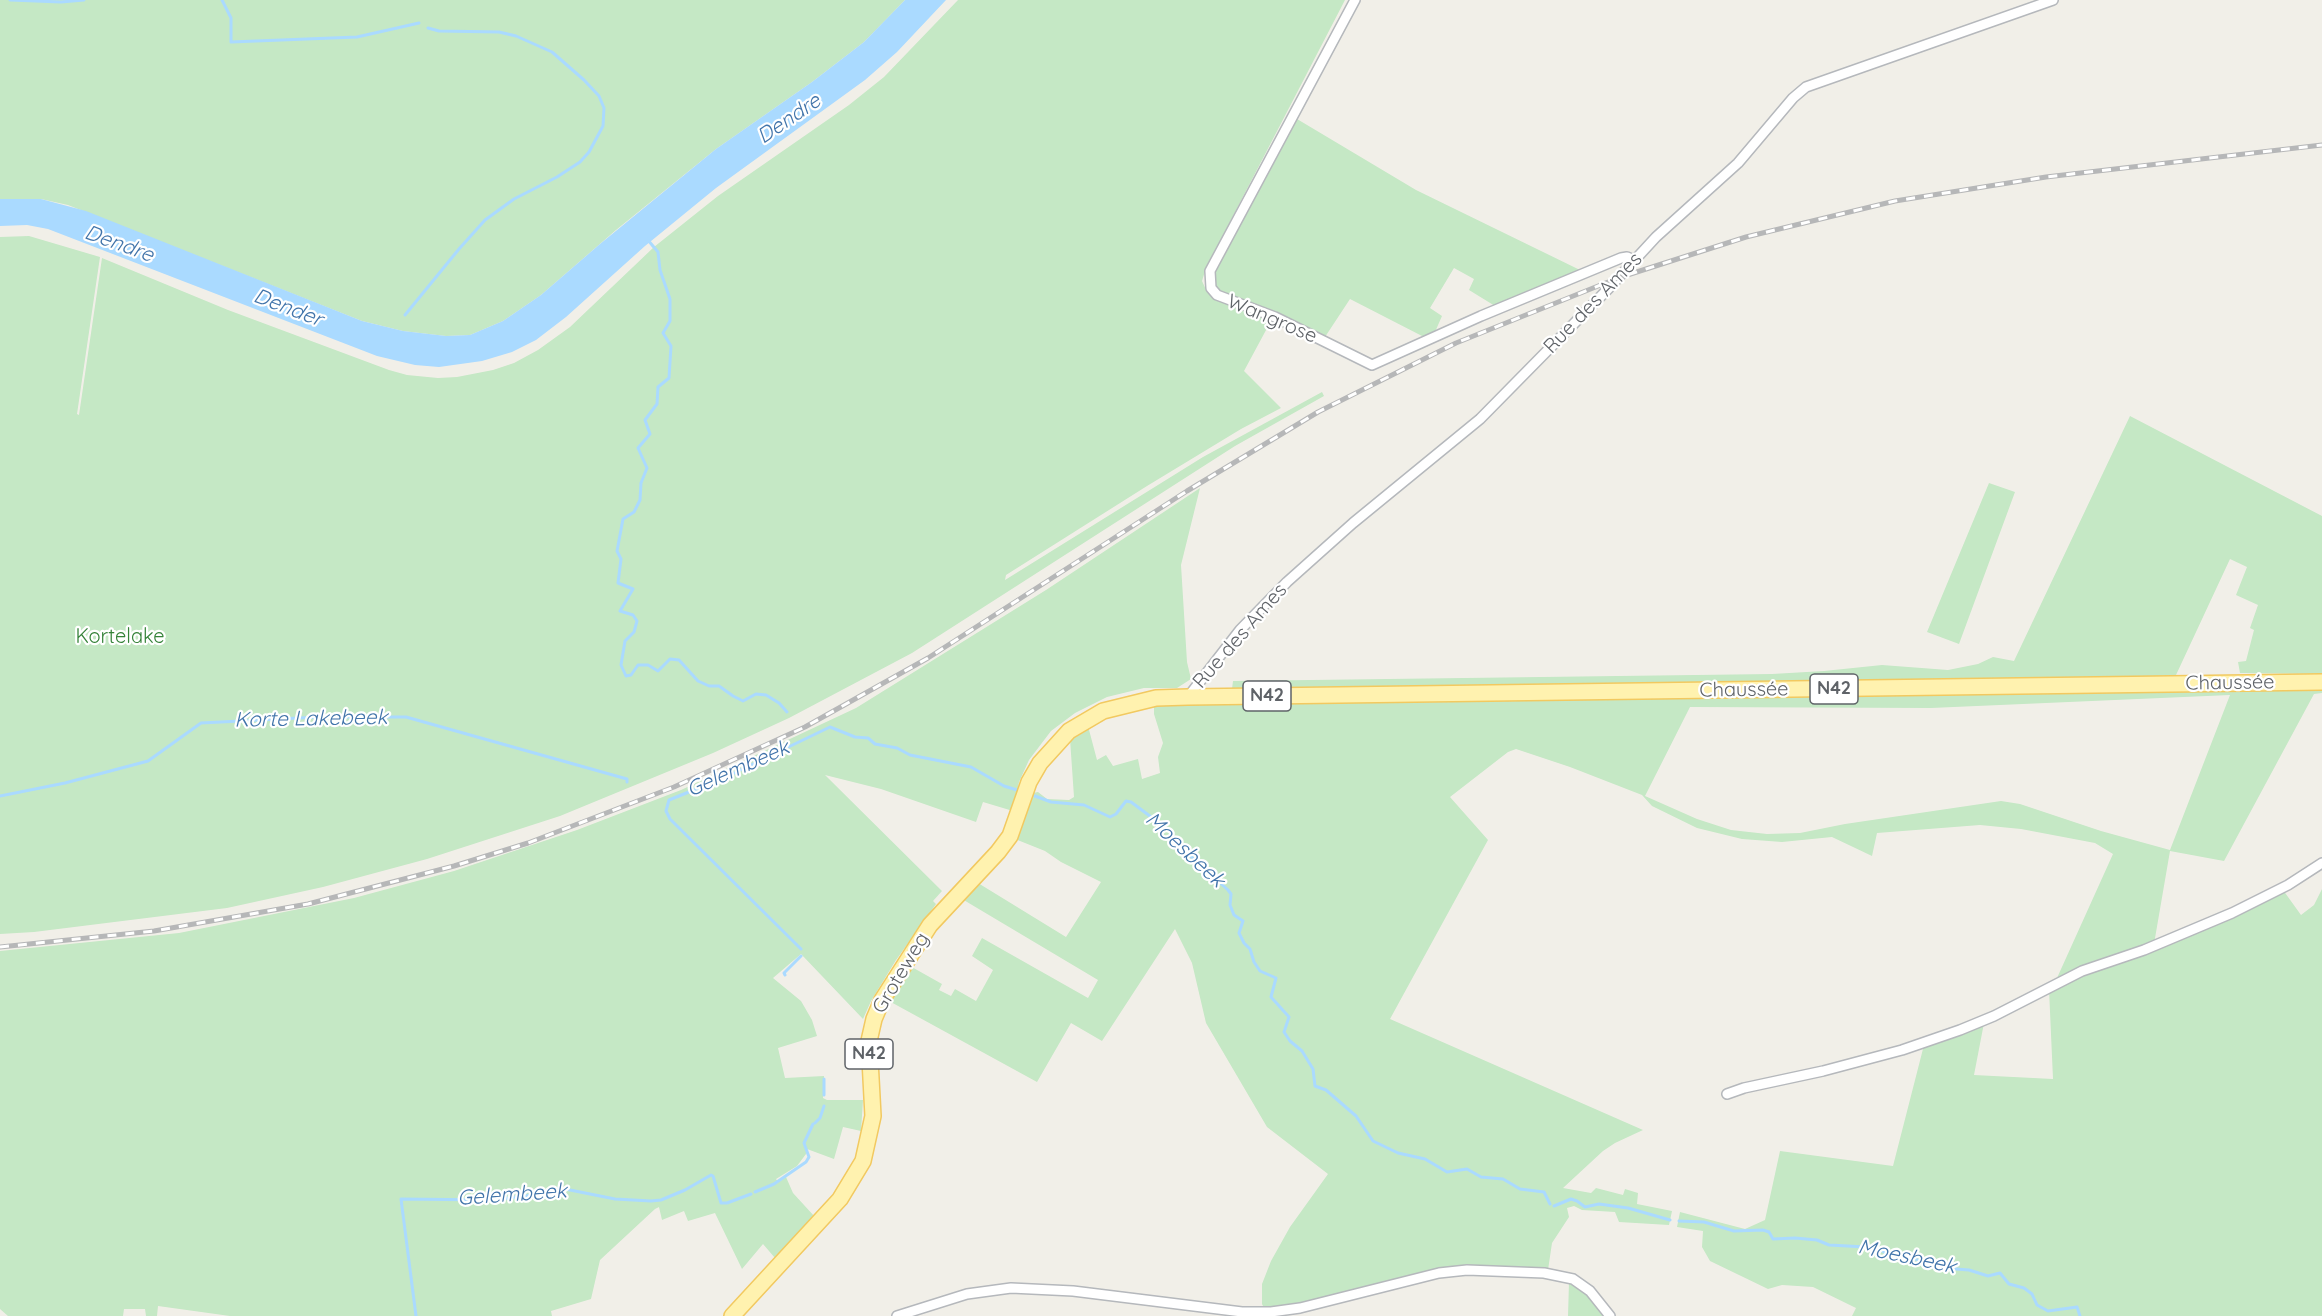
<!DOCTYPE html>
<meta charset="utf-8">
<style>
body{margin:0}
canvas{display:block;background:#f1efe8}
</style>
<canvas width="2322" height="1316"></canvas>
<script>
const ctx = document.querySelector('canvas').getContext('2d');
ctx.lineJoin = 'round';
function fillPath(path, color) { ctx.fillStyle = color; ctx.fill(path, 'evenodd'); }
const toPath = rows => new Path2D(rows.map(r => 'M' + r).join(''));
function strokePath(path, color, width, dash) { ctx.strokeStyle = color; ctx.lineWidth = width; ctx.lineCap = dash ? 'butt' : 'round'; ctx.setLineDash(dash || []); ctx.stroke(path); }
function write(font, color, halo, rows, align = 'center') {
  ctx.font = font + ' Quicksand,sans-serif'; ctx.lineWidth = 4.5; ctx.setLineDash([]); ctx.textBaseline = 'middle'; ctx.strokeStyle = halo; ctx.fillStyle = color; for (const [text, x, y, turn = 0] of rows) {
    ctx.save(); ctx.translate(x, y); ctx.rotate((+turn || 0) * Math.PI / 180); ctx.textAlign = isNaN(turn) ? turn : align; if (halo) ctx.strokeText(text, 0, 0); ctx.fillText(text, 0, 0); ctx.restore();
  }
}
fillPath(toPath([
 [0,0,905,0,864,42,812,82,716,149,616,230,541,295,503,321,470,335,446,336,403,331,362,321,68,205,41,199,0,199],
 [958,0,1345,0,1206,268,1202,281,1207,292,1217,300,1272,319,1244,371,1281,408,1241,429,1147,486,1006,575,1005,580,1203,457,1322,392,1324,396,1235,446,912,653,789,718,713,753,560,816,427,859,323,887,227,908,34,932,0,934,0,237,29,236,100,257,77,414,79,415,102,258,228,310,389,370,407,375,438,378,457,377,493,370,514,363,538,350,570,327,654,247,718,196,849,105,884,77],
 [1292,116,1416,190,1580,270,1495,306,1469,290,1474,279,1454,268,1430,308,1442,316,1435,332,1424,337,1350,299,1325,337,1218,292,1214,283,1215,270],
 [2130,416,2322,516,2322,674,2240,673,2238,662,2246,661,2254,630,2250,628,2258,605,2236,595,2247,567,2230,559,2176,675,2139,678,1232,689,1233,681,1772,674,1824,671,1882,665,1948,670,1978,664,1993,657,2014,661],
 [1989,483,2015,492,1959,644,1927,632],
 [1200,488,1181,565,1187,662,1191,679,1177,688,1144,688,1107,697,1075,713,1051,731,1029,760,1019,782,1013,811,983,802,976,822,881,789,825,775,942,891,933,901,936,904,896,960,871,1001,863,1019,801,954,773,978,801,1001,812,1020,817,1036,778,1048,785,1078,824,1076,823,1098,827,1100,863,1100,861,1131,843,1127,834,1159,807,1149,806,1154,797,1166,776,1179,778,1182,786,1177,793,1193,815,1217,775,1258,763,1244,742,1269,715,1213,688,1221,684,1211,662,1220,659,1207,655,1209,600,1260,591,1299,551,1311,552,1316,230,1316,158,1306,157,1316,146,1316,145,1309,124,1309,123,1316,8,1316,0,1309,0,951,179,933,354,898,454,871,577,830,681,790,856,708,1046,590],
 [2322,689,2322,693,2314,694,2224,861,2170,851,2154,944,2057,978,2113,854,2095,843,2021,829,1980,825,1877,833,1872,856,1832,837,1782,842,1742,839,1697,828,1652,806,1642,795,1570,767,1516,749,1508,752,1450,797,1488,840,1390,1019,1643,1130,1615,1143,1603,1151,1563,1188,1591,1193,1596,1188,1623,1195,1625,1189,1638,1193,1637,1204,1672,1211,1669,1225,1619,1222,1615,1212,1582,1210,1574,1206,1567,1208,1569,1217,1552,1243,1548,1270,1477,1269,1313,1303,1265,1310,1262,1304,1262,1284,1271,1261,1290,1227,1328,1174,1267,1127,1206,1023,1192,963,1175,929,1102,1041,1071,1023,1037,1082,889,1001,910,966,942,984,939,990,951,996,955,989,976,1001,993,970,972,956,982,938,1088,998,1098,980,962,899,978,883,1066,937,1101,882,1061,862,1045,851,1015,839,1033,793,1038,792,1047,799,1069,800,1074,797,1070,739,1088,726,1097,760,1106,755,1113,766,1138,759,1142,779,1160,773,1158,757,1163,743,1154,714,1154,705,1212,703,1385,703],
 [2230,695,2170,850,2101,831,2020,804,2001,801,1845,824,1800,833,1767,834,1731,830,1697,819,1645,796,1690,707,1931,708],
 [2322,889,2322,1316,1852,1316,1856,1308,1813,1287,1782,1285,1768,1289,1710,1261,1702,1247,1703,1231,1677,1227,1680,1212,1745,1229,1765,1220,1780,1151,1893,1166,1924,1045,1984,1023,1974,1075,2053,1079,2049,989,2283,890,2301,915,2314,905],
 [1569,1282,1579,1287,1605,1316,1568,1316]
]), '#c5e8c5');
fillPath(toPath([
 [905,0,946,0,897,52,865,80,716,188,645,246,566,317,536,340,512,352,482,361,439,367,415,365,377,356,48,229,27,225,0,226,0,199,41,199,86,211,362,321,403,331,446,336,470,335,503,321,541,295,600,244,716,149,812,82,864,42]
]), '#aadaff');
strokePath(toPath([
 [10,0,61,2,84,0],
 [222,0,231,18,231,42,357,37,419,23],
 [647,239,658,252,660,270,670,299,670,321,663,333,671,346,669,378,658,387,657,404,645,420,650,434,638,448,647,468,641,483,640,500,634,512,623,519,617,551,621,559,618,583,633,589,620,611,633,615,637,621,634,632,625,641,621,665,626,676,631,675,638,665,648,665,658,671,670,659,679,660,698,681,709,686,719,686,733,696,743,701,756,694,766,695,779,703,787,712],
 [405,315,459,249,485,220,514,199,557,177,580,162,589,152,603,126,604,108,599,96,584,80,552,52,516,36,499,32,439,31,428,28],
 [0,796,65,783,148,761,201,723,319,717,406,717,627,779,627,782],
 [1035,796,1051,802,1084,805,1110,817,1116,814,1126,801,1131,802,1170,831,1175,842,1228,890,1231,894,1230,905,1234,915,1243,921,1239,933,1244,943,1250,949,1254,962,1260,971,1276,978,1271,997,1289,1017,1284,1032,1290,1041,1302,1051,1313,1069,1315,1086,1326,1090,1356,1116,1373,1141,1398,1153,1425,1159,1447,1172,1467,1169,1481,1177,1503,1179,1520,1189,1544,1192,1550,1204],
 [801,949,670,819,666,811,669,800,726,777,830,727,855,737,868,738,875,744,897,748,910,755,971,767,1004,786,1017,790],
 [785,975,784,973,801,956],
 [824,1079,824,1095],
 [815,1123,820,1118,824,1106],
 [755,1192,774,1184,806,1162,809,1157,804,1143,813,1124],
 [1554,1206,1571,1199,1577,1201,1585,1207,1599,1204,1628,1208,1670,1220],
 [1679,1221,1704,1222,1734,1231,1763,1230,1769,1232,1773,1239,1795,1238,1817,1240,1829,1245,1866,1247,1878,1249,1890,1255,1900,1254,1910,1256,1930,1267,1969,1270,1988,1276,2000,1273,2009,1284,2024,1288,2032,1294,2037,1305,2048,1311,2077,1307,2080,1316],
 [416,1316,401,1199,491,1200,526,1196,560,1188,615,1199,651,1201,661,1200,685,1190,711,1175,713,1176,721,1203,727,1203,751,1194]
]), '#aadaff', 3);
const street = toPath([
 [1355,0,1210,271,1211,288,1217,295,1275,317,1372,365,1481,316,1621,258,1627,257,1634,260],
 [1188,697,1240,630,1287,582,1353,523,1480,419,1609,288,1656,237,1738,163,1793,98,1806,87,2053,0],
 [1727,1094,1744,1088,1823,1071,1902,1050,1960,1030,1994,1016,2082,971,2144,950,2232,913,2288,885,2322,863],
 [897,1316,967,1294,1011,1288,1073,1291,1242,1312,1271,1312,1300,1308,1439,1273,1467,1270,1544,1273,1573,1279,1590,1291,1610,1316]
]);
const primary = toPath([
 [732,1316,840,1199,863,1161,873,1116,869,1041,874,1019,882,1000,930,925,998,852,1010,836,1029,782,1040,763,1069,731,1103,711,1156,698,1188,697,2322,682]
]);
strokePath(street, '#b5b8bc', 12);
strokePath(primary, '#f2c960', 18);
strokePath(street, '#fff', 9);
strokePath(primary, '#fff2af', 15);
const rail = toPath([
 [0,947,154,931,308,904,454,866,528,843,674,787,805,727,928,658,1187,491,1318,412,1456,343,1618,278,1746,237,1895,201,2046,177,2322,145]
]);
strokePath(rail, '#b6b7b8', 5);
strokePath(rail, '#fff', 3, [9]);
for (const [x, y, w] of [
 [1834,689,48],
 [1267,696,48],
 [869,1054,48]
]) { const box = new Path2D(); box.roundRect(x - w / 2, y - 15, w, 30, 4.5); ctx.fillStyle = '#fff'; ctx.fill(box); strokePath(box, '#5f6368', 1.5); }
write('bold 18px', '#5f6368', null, [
 ["N42",1834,689],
 ["N42",1267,696],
 ["N42",869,1054]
]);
write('20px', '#5f6368', '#fff', [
 ["Rue des Ames",1593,303,-46],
 ["Wangrose",1272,319,23],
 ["Rue des Ames",1240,636,-49],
 ["Chaussée",2230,683,-1],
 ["Chaussée",1744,690,-1],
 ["Groteweg",901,973,-59]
]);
write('20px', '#348238', '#fff', [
 ["Kortelake",120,637]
]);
write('italic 21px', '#4174aa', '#fff', [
 ["Dendre",789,119,-34],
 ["Dendre",119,244,20],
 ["Dender",288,308,21],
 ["Korte Lakebeek",311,719,-1],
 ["Gelembeek",738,769,-24],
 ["Moesbeek",1185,850,43],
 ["Gelembeek",512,1195,-4],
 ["Moesbeek",1907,1257,12]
]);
</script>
